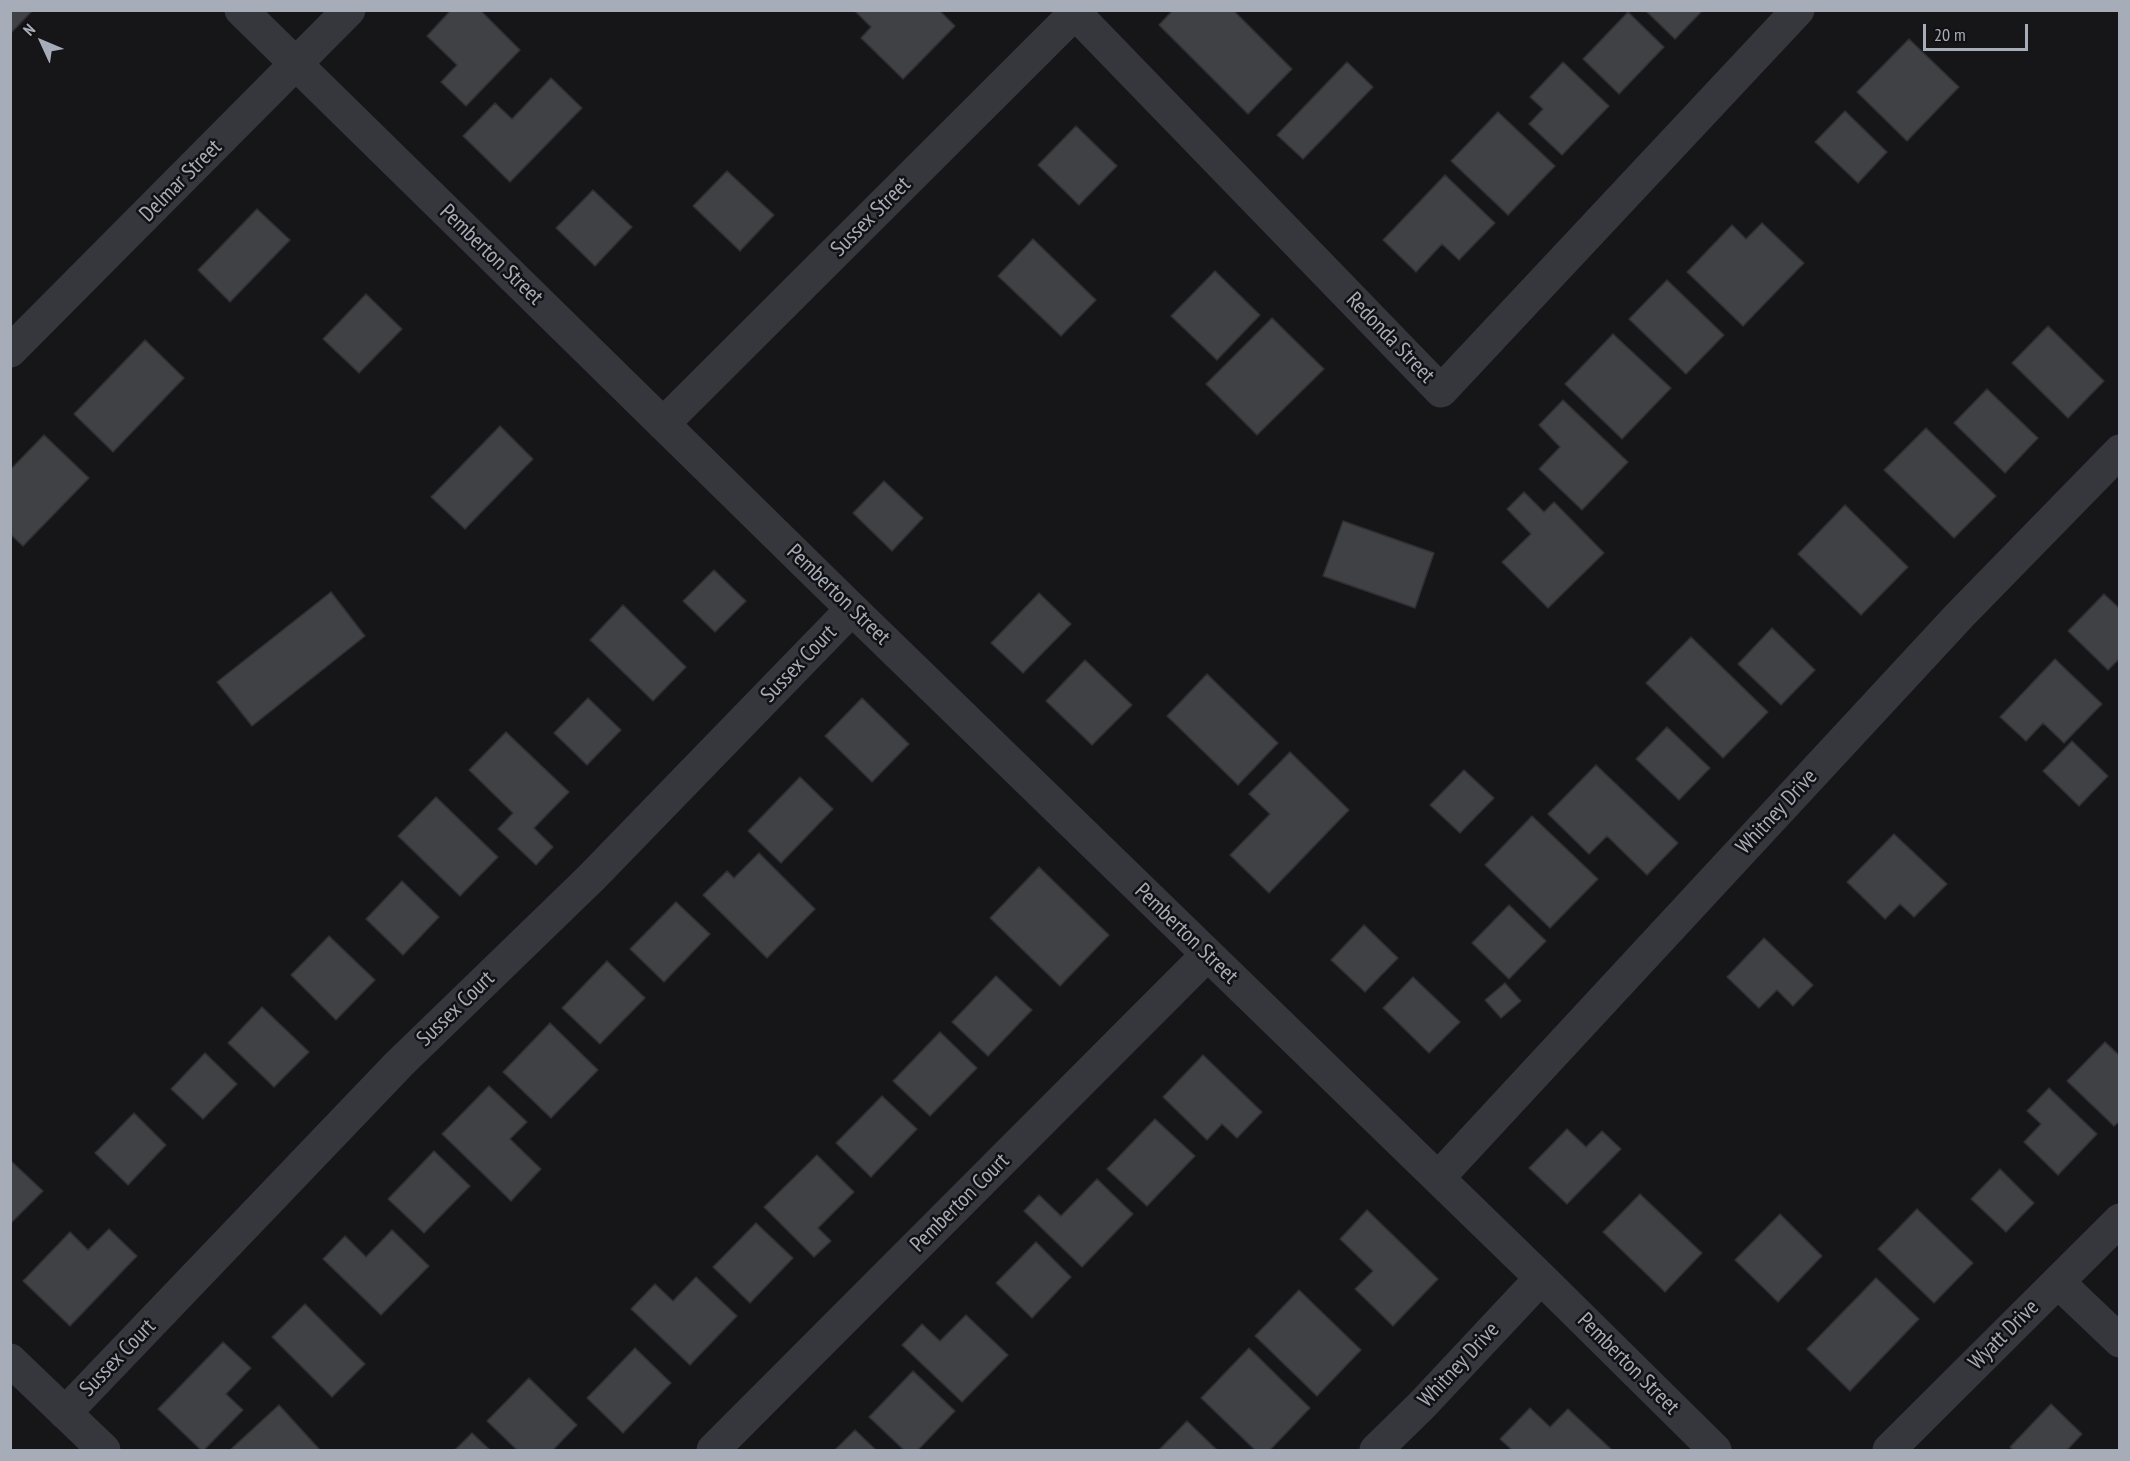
<!DOCTYPE html>
<style>
body{margin:0}
#map{position:relative;width:2130px;height:1461px;overflow:hidden;background:#161618;font-family:"PT Sans Narrow",sans-serif}
canvas{display:block}
.frame{position:absolute;inset:0;border:12px solid #a7acb9;pointer-events:none}
.north{position:absolute;left:12px;top:12px;width:60px;height:60px;-webkit-text-stroke:4px #111113;paint-order:stroke;rotate:314deg;font-size:16px;font-weight:700;line-height:24px;text-align:center;color:#a7acb9}
.north::after{content:'';display:block;margin:auto;width:21px;height:27px;background:#a7acb9;clip-path:polygon(50% 0,100% 100%,50% 72%,0 100%)}
.scale{position:absolute;left:1923px;top:24px;width:105px;height:27px;box-sizing:border-box;border:3px solid #a7acb9;border-top:0;padding-left:8px;font-size:18px;line-height:21px;white-space:nowrap;color:#a7acb9;-webkit-text-stroke:4px #111113;paint-order:stroke}
</style>
<div id="map">
<canvas width="2130" height="1461"></canvas>
<div class="frame"></div>
<div class="north">N</div>
<div class="scale">20 m</div>
</div>
<script>
const ctx = document.querySelector('canvas').getContext('2d');
ctx.lineJoin = 'round';
function fillPath(path, color) { ctx.fillStyle = color; ctx.fill(path, 'evenodd'); }
const toPath = rows => new Path2D(rows.map(r => 'M' + r).join(''));
function strokePath(path, color, width, dash) { ctx.strokeStyle = color; ctx.lineWidth = width; ctx.lineCap = dash ? 'butt' : 'round'; ctx.setLineDash(dash || []); ctx.stroke(path); }
function write(font, color, halo, rows, align = 'center') {
  ctx.font = font + ' "PT Sans Narrow",sans-serif'; ctx.lineWidth = 5; ctx.setLineDash([]); ctx.textBaseline = 'middle'; ctx.strokeStyle = halo; ctx.fillStyle = color; for (const [text, x, y, turn = 0] of rows) {
    ctx.save(); ctx.translate(x, y); ctx.rotate((+turn || 0) * Math.PI / 180); ctx.textAlign = isNaN(turn) ? turn : align; if (halo) ctx.strokeText(text, 0, 0); ctx.fillText(text, 0, 0); ctx.restore();
  }
}
const building = toPath([
 [10,10,33,10,10,34,10,10],
 [451,10,480,10,520,50,466,106,441,82,457,65,427,36,451,10],
 [854,10,939,10,955,26,903,79,861,38,871,27,854,10],
 [1173,10,1233,10,1292,69,1248,114,1159,25,1173,10],
 [1645,10,1703,10,1675,39,1645,10],
 [1628,12,1664,47,1619,94,1583,59,1628,12],
 [1909,39,1959,87,1907,141,1857,92,1909,39],
 [1347,62,1373,87,1303,159,1277,135,1347,62],
 [1563,62,1609,106,1562,155,1529,124,1543,109,1530,97,1563,62],
 [551,78,582,108,510,182,463,136,495,103,512,119,551,78],
 [1845,111,1887,152,1858,183,1815,142,1845,111],
 [1498,112,1555,166,1508,215,1451,161,1498,112],
 [1076,126,1117,166,1079,205,1038,165,1076,126],
 [727,171,774,215,740,251,693,206,727,171],
 [1445,175,1495,223,1459,260,1442,244,1416,272,1383,240,1445,175],
 [593,190,632,227,595,266,556,228,593,190],
 [257,209,290,240,230,302,198,270,257,209],
 [1762,223,1804,263,1743,326,1687,272,1732,225,1746,239,1762,223],
 [1033,239,1096,300,1061,336,998,276,1033,239],
 [1215,271,1260,315,1217,360,1171,316,1215,271],
 [1667,280,1724,335,1686,374,1629,319,1667,280],
 [366,294,402,329,359,373,323,339,366,294],
 [1272,318,1324,369,1257,435,1206,384,1272,318],
 [2048,326,2104,381,2068,418,2012,363,2048,326],
 [1613,334,1671,388,1622,439,1565,384,1613,334],
 [145,340,184,378,113,452,74,414,145,340],
 [1987,389,2038,438,2005,473,1954,423,1987,389],
 [1563,400,1628,462,1582,510,1539,469,1560,447,1539,425,1563,400],
 [500,426,533,459,465,529,431,497,500,426],
 [1926,428,1996,496,1954,538,1884,470,1926,428],
 [44,435,89,478,23,546,10,534,10,470,44,435],
 [884,481,923,518,892,551,853,513,884,481],
 [1524,492,1544,512,1554,502,1604,553,1548,608,1502,562,1531,534,1507,509,1524,492],
 [1845,505,1908,567,1861,615,1798,554,1845,505],
 [1343,521,1434,553,1415,608,1323,576,1343,521],
 [714,570,746,601,715,632,683,601,714,570],
 [331,592,365,636,252,726,217,682,331,592],
 [1039,593,1071,624,1023,673,991,643,1039,593],
 [2104,594,2120,609,2120,658,2108,670,2068,631,2104,594],
 [623,605,686,667,653,701,590,640,623,605],
 [1772,628,1815,670,1781,705,1738,664,1772,628],
 [1691,637,1768,712,1723,758,1646,683,1691,637],
 [2055,659,2102,704,2064,743,2043,723,2026,741,2000,717,2055,659],
 [1085,660,1132,705,1092,745,1046,701,1085,660],
 [1207,674,1278,743,1238,785,1167,716,1207,674],
 [588,698,621,730,587,765,554,733,588,698],
 [862,698,909,744,872,782,825,736,862,698],
 [1667,727,1710,768,1679,800,1636,759,1667,727],
 [506,732,569,792,534,828,553,847,536,865,498,829,513,813,469,770,506,732],
 [2072,741,2108,776,2079,806,2043,771,2072,741],
 [1290,752,1349,810,1269,893,1230,855,1270,814,1249,794,1290,752],
 [1596,765,1678,843,1647,875,1607,836,1589,854,1548,814,1596,765],
 [1464,770,1494,798,1460,833,1430,805,1464,770],
 [800,777,833,809,781,863,748,831,800,777],
 [436,797,498,857,460,896,398,836,436,797],
 [1532,816,1598,879,1550,928,1485,865,1532,816],
 [1894,834,1947,884,1914,917,1900,904,1885,919,1847,882,1894,834],
 [759,853,815,909,767,958,703,895,727,871,734,878,759,853],
 [1039,867,1109,935,1060,986,990,918,1039,867],
 [402,881,439,917,403,955,366,919,402,881],
 [676,902,710,934,664,982,630,949,676,902],
 [1509,905,1546,941,1509,979,1472,943,1509,905],
 [1364,925,1398,958,1365,992,1331,960,1364,925],
 [329,936,375,980,336,1020,291,975,329,936],
 [1764,938,1813,985,1793,1006,1777,990,1759,1008,1727,977,1764,938],
 [607,961,645,998,600,1044,562,1008,607,961],
 [996,976,1032,1010,988,1056,952,1022,996,976],
 [1413,977,1460,1022,1429,1053,1383,1008,1413,977],
 [1505,983,1521,1001,1501,1018,1485,1000,1505,983],
 [262,1007,309,1052,274,1087,228,1043,262,1007],
 [550,1023,598,1070,551,1118,503,1072,550,1023],
 [940,1032,977,1068,930,1116,893,1081,940,1032],
 [2105,1042,2120,1056,2120,1121,2114,1126,2067,1081,2105,1042],
 [205,1053,237,1084,203,1119,171,1089,205,1053],
 [1203,1055,1262,1112,1237,1138,1222,1124,1207,1140,1163,1097,1203,1055],
 [489,1086,527,1122,510,1139,541,1169,511,1201,442,1134,489,1086],
 [2049,1088,2097,1134,2058,1175,2024,1142,2041,1124,2027,1111,2049,1088],
 [882,1096,917,1129,871,1177,836,1143,882,1096],
 [134,1113,166,1145,128,1185,95,1153,134,1113],
 [1155,1119,1195,1156,1147,1206,1107,1169,1155,1119],
 [1567,1129,1586,1147,1602,1131,1621,1149,1567,1204,1529,1168,1567,1129],
 [434,1151,470,1186,424,1233,388,1199,434,1151],
 [817,1155,854,1192,818,1228,831,1241,814,1257,764,1207,817,1155],
 [10,1160,43,1191,10,1224,10,1160],
 [2000,1169,2034,1203,2006,1232,1971,1199,2000,1169],
 [1097,1179,1133,1214,1082,1267,1024,1211,1039,1195,1061,1216,1097,1179],
 [1640,1194,1702,1253,1665,1292,1603,1232,1640,1194],
 [1917,1209,1973,1263,1934,1303,1878,1249,1917,1209],
 [1367,1210,1438,1279,1393,1326,1355,1289,1373,1271,1340,1239,1367,1210],
 [1780,1214,1822,1256,1778,1302,1735,1260,1780,1214],
 [756,1223,793,1258,750,1303,713,1267,756,1223],
 [109,1229,137,1256,70,1326,23,1281,70,1232,88,1250,109,1229],
 [392,1230,429,1266,381,1315,323,1259,345,1236,366,1257,392,1230],
 [1036,1242,1071,1277,1032,1318,996,1283,1036,1242],
 [696,1277,737,1316,690,1365,631,1309,655,1284,673,1301,696,1277],
 [1876,1278,1919,1319,1850,1391,1807,1349,1876,1278],
 [1299,1290,1361,1350,1317,1396,1255,1336,1299,1290],
 [305,1304,365,1364,332,1397,272,1337,305,1304],
 [966,1315,1008,1355,962,1402,902,1345,922,1324,940,1341,966,1315],
 [223,1342,251,1368,226,1394,243,1410,204,1450,201,1450,158,1409,223,1342],
 [635,1348,671,1383,623,1433,587,1398,635,1348],
 [1249,1348,1310,1408,1270,1450,1255,1450,1201,1398,1249,1348],
 [913,1371,955,1411,918,1450,904,1450,869,1417,913,1371],
 [529,1378,577,1425,553,1450,517,1450,487,1421,529,1378],
 [2051,1404,2082,1434,2067,1450,2013,1450,2010,1447,2051,1404],
 [279,1405,320,1450,230,1450,279,1405],
 [1530,1408,1550,1427,1568,1409,1612,1450,1512,1450,1500,1439,1530,1408],
 [1187,1421,1217,1450,1159,1450,1187,1421],
 [855,1430,876,1450,835,1450,855,1430],
 [472,1433,490,1450,455,1450,472,1433]
]);
fillPath(building, '#404145');
strokePath(building, '#303034', 1.5);
strokePath(toPath([
 [241,10,852,609,1541,1278,1715,1450],
 [1075,13,1441,391,1798,10],
 [10,351,349,10],
 [663,424,1078,10],
 [1438,1178,1960,615,2120,451],
 [2058,1282,2120,1341],
 [10,1360,104,1450],
 [65,1413,399,1064,591,878,852,609],
 [713,1450,1207,955],
 [1376,1450,1422,1405,1541,1278],
 [1889,1450,2120,1220]
]), '#36373d', 33);
write('22px', '#a7acb9', '#111113', [
 ["Delmar Street",181,181,-45],
 ["Sussex Street",871,217,-45],
 ["Pemberton Street",491,255,44],
 ["Redonda Street",1390,338,46],
 ["Pemberton Street",838,595,44],
 ["Sussex Court",799,664,-46],
 ["Whitney Drive",1777,812,-47],
 ["Pemberton Street",1186,934,44],
 ["Sussex Court",456,1009,-44],
 ["Pemberton Court",960,1203,-45],
 ["Wyatt Drive",2004,1335,-45],
 ["Sussex Court",118,1358,-46],
 ["Pemberton Street",1628,1364,45],
 ["Whitney Drive",1459,1365,-47]
]);
</script>
